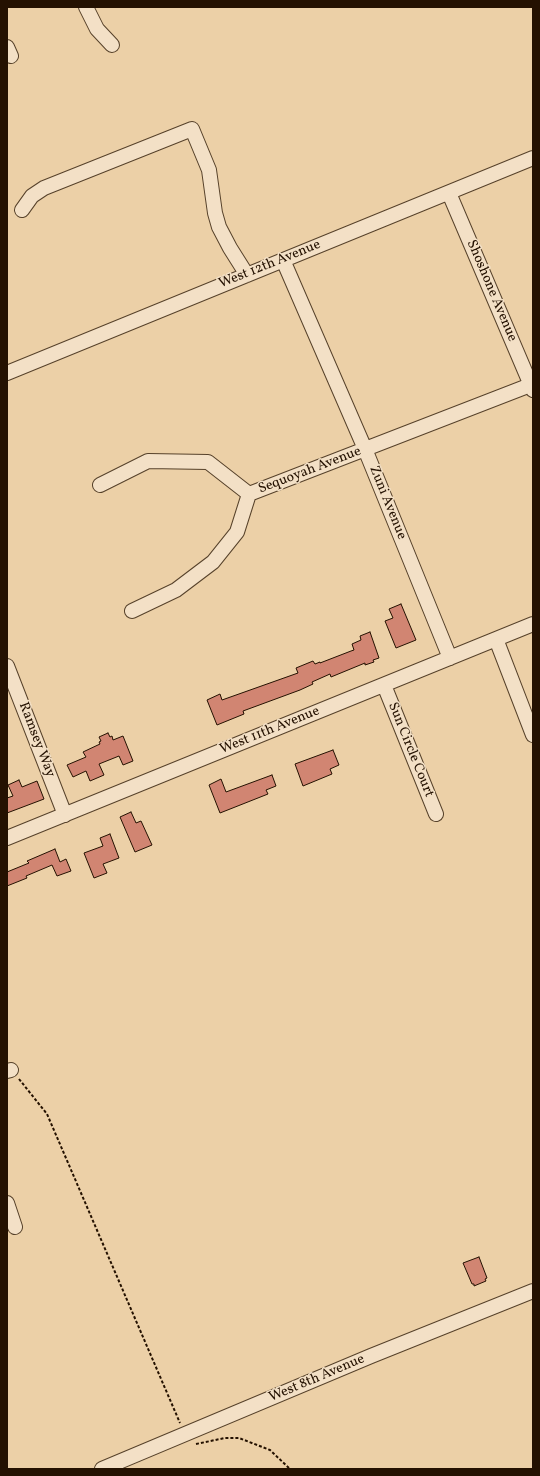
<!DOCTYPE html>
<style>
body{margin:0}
#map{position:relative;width:540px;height:1476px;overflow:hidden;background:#ecd0a7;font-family:Vollkorn,serif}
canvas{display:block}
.frame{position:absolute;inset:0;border:8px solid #241101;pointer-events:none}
</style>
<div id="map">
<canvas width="540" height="1476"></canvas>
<div class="frame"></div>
</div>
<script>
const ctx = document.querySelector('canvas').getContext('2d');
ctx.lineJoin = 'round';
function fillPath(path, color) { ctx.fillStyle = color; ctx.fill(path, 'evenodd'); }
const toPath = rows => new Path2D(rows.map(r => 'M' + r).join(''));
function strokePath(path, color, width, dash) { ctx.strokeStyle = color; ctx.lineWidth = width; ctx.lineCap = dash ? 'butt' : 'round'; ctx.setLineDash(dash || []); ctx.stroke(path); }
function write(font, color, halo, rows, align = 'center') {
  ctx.font = font + ' Vollkorn,serif'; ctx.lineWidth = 3; ctx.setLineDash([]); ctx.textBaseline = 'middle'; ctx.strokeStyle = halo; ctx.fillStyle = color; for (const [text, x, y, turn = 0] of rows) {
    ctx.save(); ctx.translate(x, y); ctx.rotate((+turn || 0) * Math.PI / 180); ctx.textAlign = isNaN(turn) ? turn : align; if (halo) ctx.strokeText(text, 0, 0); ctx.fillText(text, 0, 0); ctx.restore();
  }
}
const building = toPath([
 [401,604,416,640,396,648,385,621,393,618,389,609,401,604],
 [370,632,379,658,373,660,374,662,365,665,365,663,331,677,330,674,312,682,313,684,300,690,243,711,244,714,217,725,207,700,220,694,222,700,298,673,296,668,313,661,315,664,320,662,320,663,351,651,354,650,352,644,361,640,360,636,370,632],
 [108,733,110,737,112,736,113,740,123,736,133,761,123,765,119,756,99,764,104,775,90,781,86,771,73,777,67,765,86,757,83,752,100,744,99,742,101,741,99,737,108,733],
 [333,750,339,765,330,769,332,774,303,786,295,764,333,750],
 [272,775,276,786,266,790,268,794,220,813,209,785,221,779,226,792,272,775],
 [19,780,22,787,37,781,44,799,7,813,7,798,13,796,8,785,19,780],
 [131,812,136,823,141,821,152,845,135,852,120,817,131,812],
 [110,834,119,858,103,864,107,873,94,878,84,853,103,846,100,838,110,834],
 [55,849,60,862,66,859,71,871,57,876,52,865,26,876,27,878,7,886,7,872,29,863,27,861,55,849],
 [479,1257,487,1278,485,1279,486,1281,474,1286,474,1284,472,1284,463,1263,479,1257]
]);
fillPath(building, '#d18572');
strokePath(building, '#241101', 1);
const minor = toPath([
 [86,7,97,29,112,45],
 [7,47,11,56],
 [449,193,533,390],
 [22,210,32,196,44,188,192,129,209,170,215,213,219,227,230,248,247,275],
 [283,260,365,449,450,658],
 [7,373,533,158],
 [100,485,148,461,208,462,249,494],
 [132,611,176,590,213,562,237,532,249,494,533,384],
 [496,639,533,735],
 [7,666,65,815],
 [384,685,436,814],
 [7,838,533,624],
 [7,1071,11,1070],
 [7,1203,15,1227],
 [102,1469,371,1356,533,1291]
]);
strokePath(minor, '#56412a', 16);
strokePath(toPath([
 [19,1079,47,1114,180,1423],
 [196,1444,225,1438,239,1438,270,1450,290,1469]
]), '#241101', 2, [3, 2]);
strokePath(minor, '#f3e0c6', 14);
write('14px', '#241101', '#f3e0c6', [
 ["West 12th Avenue",270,265,-22],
 ["Shoshone Avenue",491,291,67],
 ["Sequoyah Avenue",310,471,-21],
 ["Zuni Avenue",387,503,68],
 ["West 11th Avenue",270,731,-22],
 ["Ramsey Way",36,740,69],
 ["Sun Circle Court",410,750,68],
 ["West 8th Avenue",317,1379,-23]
]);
</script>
